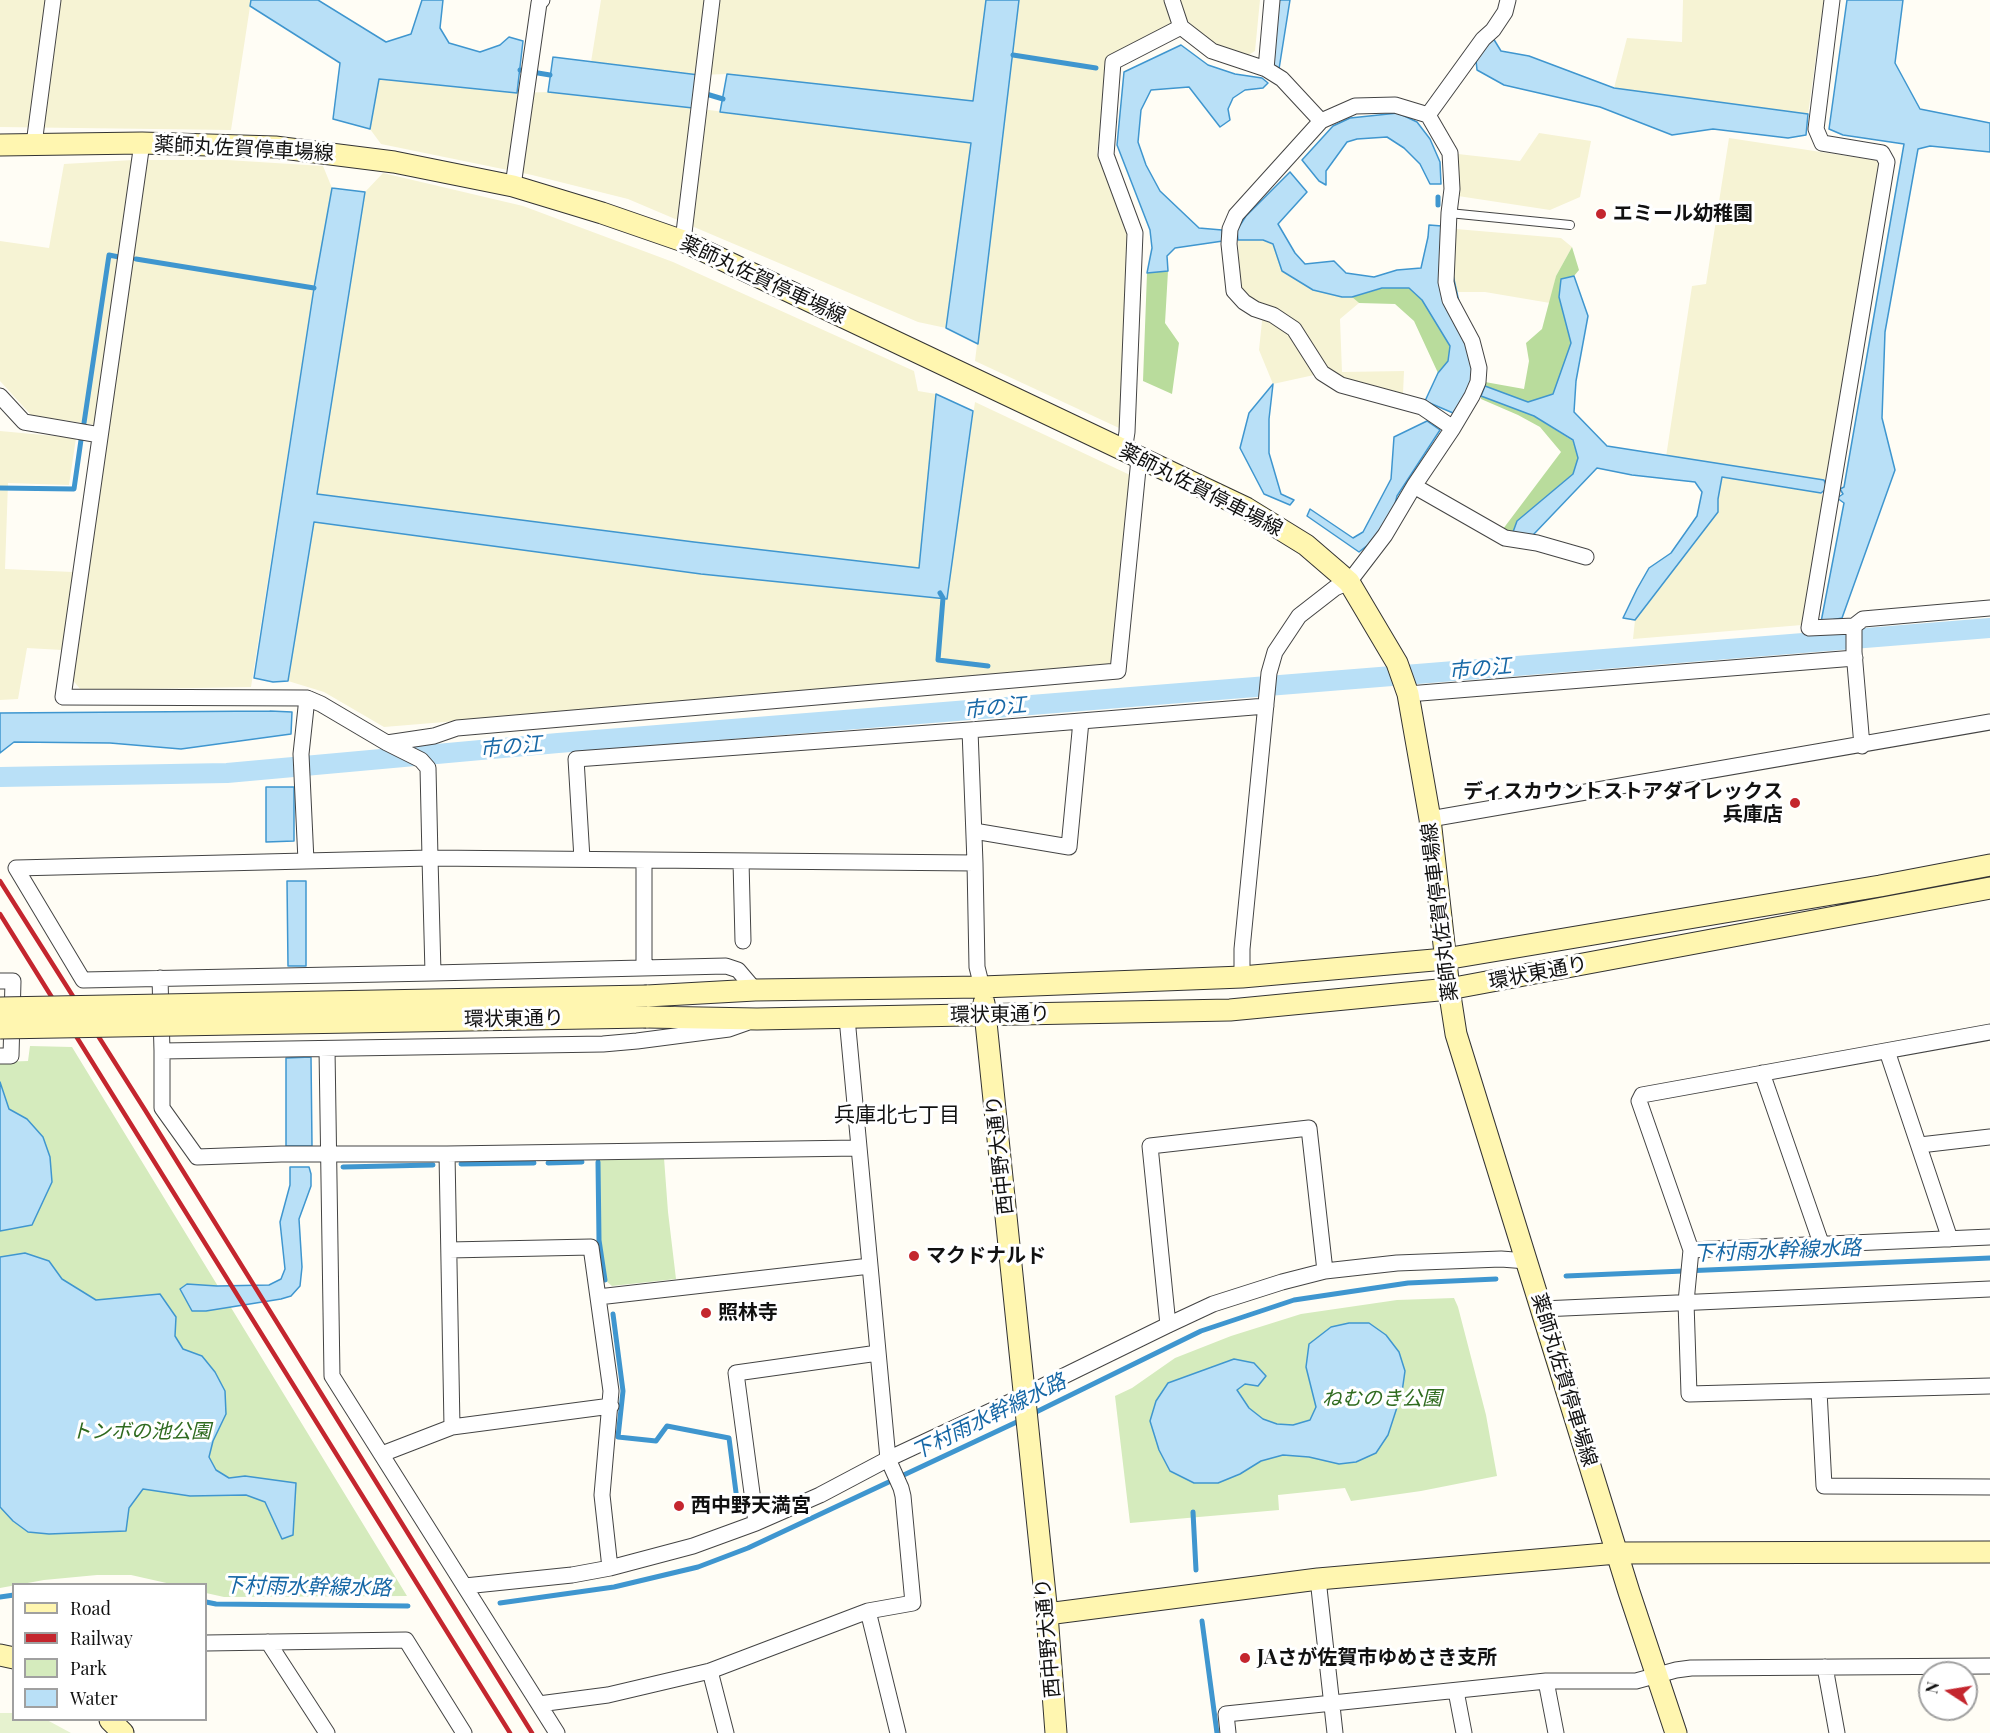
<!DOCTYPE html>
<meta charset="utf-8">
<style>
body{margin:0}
#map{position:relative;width:1990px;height:1733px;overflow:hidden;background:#fffdf5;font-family:"Playfair Display",serif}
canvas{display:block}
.legend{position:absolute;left:12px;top:1583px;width:195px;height:138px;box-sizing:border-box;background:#fff;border:2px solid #a0a0a0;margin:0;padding:8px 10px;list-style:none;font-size:18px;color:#111}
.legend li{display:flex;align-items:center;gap:12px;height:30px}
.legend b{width:30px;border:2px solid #a0a0a0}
.north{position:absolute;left:1918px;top:1661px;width:60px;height:60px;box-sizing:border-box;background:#fff;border:2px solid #a0a0a0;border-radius:50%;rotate:282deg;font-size:16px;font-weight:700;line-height:24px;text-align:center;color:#111}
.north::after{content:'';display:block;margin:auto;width:21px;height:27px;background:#c4262e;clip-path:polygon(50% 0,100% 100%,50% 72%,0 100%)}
</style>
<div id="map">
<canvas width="1990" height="1733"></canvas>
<ul class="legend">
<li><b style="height:8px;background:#fff6b0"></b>Road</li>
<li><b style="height:8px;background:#c4262e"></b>Railway</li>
<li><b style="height:16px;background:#d5ebbd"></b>Park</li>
<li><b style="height:16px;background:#b9e0f7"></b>Water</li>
</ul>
<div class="north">N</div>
</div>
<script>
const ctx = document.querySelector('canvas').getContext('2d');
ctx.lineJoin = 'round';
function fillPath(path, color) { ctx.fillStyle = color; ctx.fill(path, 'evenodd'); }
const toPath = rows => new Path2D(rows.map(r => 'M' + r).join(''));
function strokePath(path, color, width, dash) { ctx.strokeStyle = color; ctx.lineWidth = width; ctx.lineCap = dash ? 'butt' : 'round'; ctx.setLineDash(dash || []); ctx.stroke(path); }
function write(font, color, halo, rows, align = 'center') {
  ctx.font = font + ' "Playfair Display","Noto Sans JP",serif'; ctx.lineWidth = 6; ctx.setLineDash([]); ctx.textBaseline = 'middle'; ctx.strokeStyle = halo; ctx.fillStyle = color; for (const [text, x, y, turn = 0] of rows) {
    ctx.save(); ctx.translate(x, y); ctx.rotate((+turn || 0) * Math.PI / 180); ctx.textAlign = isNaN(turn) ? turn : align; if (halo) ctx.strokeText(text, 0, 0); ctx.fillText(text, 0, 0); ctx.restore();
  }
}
fillPath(toPath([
 [0,0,251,0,231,130,0,127],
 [601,0,986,0,973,101,727,74,699,75,591,62],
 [1019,0,1260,0,1255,51,1245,57,1210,43,1184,17,1108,57,1097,153,1128,235,1119,428,975,361],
 [1683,0,1824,0,1808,114,1614,88,1627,38,1682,42],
 [379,79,517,93,548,92,693,108,971,143,946,328,918,322,628,199,532,175,381,144,370,129],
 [1539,133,1591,141,1580,197,1550,210,1458,196,1458,154,1520,161],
 [1729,138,1880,161,1827,476,1824,480,1666,457,1692,286,1706,284],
 [133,160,227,160,323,166,332,188,314,288,251,687,81,690,71,678,108,427,31,415,0,381,0,241,49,248,64,164],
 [383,173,523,206,673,262,914,371,918,391,936,394,920,568,694,542,317,494,365,192],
 [1456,229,1561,238,1572,247,1556,276,1550,303,1485,292,1457,292,1453,274],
 [1238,240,1263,240,1273,244,1282,271,1342,297,1352,297,1359,303,1340,319,1342,372,1404,371,1403,394,1346,380,1327,370,1314,375,1273,384,1259,350,1262,321,1270,307,1253,301,1240,291],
 [975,402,1130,475,1111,667,384,727,324,692,288,681,314,522,701,574,946,599],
 [0,431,76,438,69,485,8,483,5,569,73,572,62,650,27,648,18,699,0,700],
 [1722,477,1821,493,1823,497,1802,625,1633,639,1635,620,1718,512,1718,499]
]), '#f6f3d4');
fillPath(toPath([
 [30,1046,72,1047,407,1596,224,1597,206,1593,206,1584,171,1584,131,1575,97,1575,44,1580,0,1588,0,1062,28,1061],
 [664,1158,668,1212,676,1279,612,1286,605,1280,599,1240,598,1160],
 [1454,1298,1458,1307,1486,1415,1497,1476,1421,1491,1351,1501,1345,1488,1278,1495,1279,1510,1130,1523,1115,1396,1132,1388,1175,1358,1231,1336,1301,1314,1397,1300]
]), '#d5ebbd');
fillPath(toPath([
 [1572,247,1579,270,1574,276,1561,279,1559,297,1571,343,1553,394,1528,402,1485,386,1485,382,1524,389,1529,361,1526,343,1542,329,1556,276],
 [1168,271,1165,323,1179,343,1172,394,1143,381,1147,273],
 [1383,288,1409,288,1422,300,1450,346,1448,361,1438,373,1414,321,1395,304,1359,303,1352,297],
 [1481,396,1534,416,1573,441,1578,458,1573,474,1517,521,1513,532,1503,529,1561,452,1540,427,1518,415,1481,399]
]), '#b9dc9c');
fillPath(toPath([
 [0,1713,13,1713,14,1720,47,1720,71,1733,0,1733]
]), '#e6f2cf');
const water = toPath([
 [251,0,318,0,386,42,411,34,422,0,443,0,440,28,449,43,480,52,500,45,509,37,523,41,517,93,379,79,370,129,333,119,340,63,250,6,251,0],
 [986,0,1019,0,978,344,946,328,971,143,720,112,727,74,973,101,986,0],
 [1279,0,1290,0,1279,69,1272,68,1279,0],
 [1847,0,1903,0,1895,63,1920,109,1990,123,1990,152,1930,146,1918,149,1885,332,1882,418,1895,470,1842,618,1821,622,1844,503,1837,498,1843,494,1840,489,1844,487,1904,144,1843,135,1829,129,1847,0],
 [1493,38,1501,51,1529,56,1614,88,1808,114,1806,135,1788,138,1713,129,1672,135,1600,107,1504,85,1477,70,1476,60,1493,38],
 [1181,45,1208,65,1235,74,1262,78,1268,83,1263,88,1245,90,1233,98,1228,109,1230,120,1220,127,1189,87,1151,90,1141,110,1138,142,1146,165,1160,191,1199,228,1222,230,1223,241,1175,248,1167,256,1168,271,1147,273,1152,248,1150,230,1117,145,1124,72,1181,45],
 [553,57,699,75,693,108,548,92,553,57],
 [1398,113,1417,122,1430,139,1440,162,1441,184,1430,184,1420,164,1404,148,1387,137,1357,139,1347,142,1326,171,1326,185,1319,181,1302,160,1333,126,1350,118,1398,113],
 [1290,172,1307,192,1278,224,1295,253,1305,264,1334,261,1346,273,1374,277,1397,270,1421,268,1428,237,1429,225,1442,226,1474,369,1471,387,1453,413,1425,401,1438,373,1448,361,1450,346,1422,300,1409,288,1382,288,1352,297,1342,297,1313,290,1282,271,1273,244,1263,240,1238,240,1237,230,1246,216,1290,172],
 [332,188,365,192,317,494,694,542,919,568,936,394,973,411,947,599,701,574,314,522,288,681,273,682,254,678,314,288,332,188],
 [1574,276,1588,316,1576,381,1574,412,1607,446,1824,480,1827,488,1821,493,1722,477,1718,499,1718,512,1635,620,1623,618,1637,589,1649,568,1671,553,1697,516,1702,492,1695,482,1632,475,1597,468,1533,535,1513,532,1517,521,1573,474,1578,458,1573,440,1534,416,1481,396,1485,386,1528,402,1553,394,1571,343,1559,297,1561,279,1574,276],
 [1273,384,1269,419,1269,453,1281,494,1294,500,1290,505,1264,494,1240,448,1249,413,1273,384],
 [1427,421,1440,430,1397,496,1389,528,1359,552,1307,516,1310,509,1353,538,1363,532,1391,479,1394,437,1427,421],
 [270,711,292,712,291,734,181,749,110,743,14,742,0,753,0,713,270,711],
 [266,787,294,787,294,841,266,842,266,787],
 [287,881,306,881,306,966,288,966,287,881],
 [311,1057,312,1146,286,1146,286,1058,311,1057],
 [0,1082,9,1109,27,1119,43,1137,50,1157,52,1182,32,1225,0,1231,0,1082],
 [290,1167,309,1167,311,1174,311,1186,299,1219,302,1267,300,1286,291,1296,281,1299,206,1311,192,1311,180,1289,187,1284,217,1286,269,1285,281,1279,285,1269,280,1222,290,1185,290,1167],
 [25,1253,49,1261,62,1279,96,1300,160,1294,176,1317,175,1336,183,1349,202,1356,215,1372,225,1391,226,1414,213,1441,209,1457,216,1470,229,1478,245,1476,296,1483,293,1535,282,1539,265,1502,246,1495,190,1496,143,1489,129,1508,126,1531,49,1534,28,1532,13,1521,0,1507,0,1257,25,1253],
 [1349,1323,1369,1323,1386,1335,1399,1352,1405,1371,1402,1392,1388,1435,1376,1453,1356,1462,1339,1464,1309,1457,1283,1455,1261,1461,1240,1474,1218,1483,1194,1483,1170,1471,1159,1450,1150,1421,1156,1401,1168,1383,1234,1359,1254,1363,1266,1376,1258,1386,1245,1384,1237,1390,1249,1408,1263,1419,1277,1424,1293,1425,1310,1420,1316,1407,1306,1367,1309,1344,1331,1327,1349,1323]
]);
fillPath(water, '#b9e0f7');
strokePath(water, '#3f96cf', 1.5);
strokePath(toPath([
 [1013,55,1096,68],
 [520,70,550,75],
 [703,93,723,99],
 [1438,205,1438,197],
 [136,259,314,288],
 [84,423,109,255,119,257],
 [0,488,74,489,81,440],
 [940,593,943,598,938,660,988,666],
 [598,1162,599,1240,605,1280],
 [548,1163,582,1162],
 [461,1164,534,1163],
 [343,1167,433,1165],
 [1566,1276,1990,1258],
 [613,1314,623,1391,618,1437,656,1441,667,1426,729,1438,738,1508],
 [1032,1414,1201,1331,1294,1300,1408,1283,1496,1279],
 [1193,1512,1196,1570],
 [0,1597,14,1595],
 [206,1602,216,1604,408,1606],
 [500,1603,614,1587,698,1567,748,1548,1021,1420],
 [1202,1621,1217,1733]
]), '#3f96cf', 5);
strokePath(toPath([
 [0,777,227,773,558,743,1990,628]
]), '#b9e0f7', 20);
const lane = toPath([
 [1449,213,1570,225]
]);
const street = toPath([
 [1172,0,1181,27],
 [1832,0,1816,129,1822,143,1882,153,1887,162,1809,628,1854,626],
 [1266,69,1272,0],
 [1428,115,1483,39,1493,30,1505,12,1508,0],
 [142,143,63,697,307,698,321,704,387,743,421,760,428,768,430,858,975,863,977,967,982,987],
 [34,144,53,0],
 [513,186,539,3,542,0],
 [683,241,712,0],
 [0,396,24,422,100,435],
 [1124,451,1127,432,1135,233,1106,155,1113,62,1181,27,1212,51,1266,69,1282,79,1321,121],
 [1414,486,1505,538,1537,543,1586,557],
 [1408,694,1855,658],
 [970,730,975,863],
 [387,743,434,736,457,728,1118,671,1139,459],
 [1862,746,1854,652,1854,626,1863,619,1990,608],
 [1430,819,1990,722],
 [974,831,1069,847,1081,721],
 [430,858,433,973,83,980,16,868,430,858],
 [582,859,576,759,970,730,1266,706],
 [306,861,301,754,307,698],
 [741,861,743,941],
 [644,968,644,860],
 [433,973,726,966,738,970,755,990],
 [1242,977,1242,949,1269,673,1275,652,1299,616,1335,588,1349,582,1385,535,1414,486,1453,428,1472,396,1478,382,1479,368,1472,341,1450,300,1446,282,1449,213,1452,189,1450,153,1428,115,1395,105,1355,106,1321,121,1236,215,1230,229,1229,244,1234,291,1244,302,1255,309,1273,315,1294,329,1322,373,1341,385,1422,407,1453,428],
 [160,978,162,1051,603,1044,637,1041,729,1029,746,1023],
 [0,981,13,981,11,1056,0,1056],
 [1990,1032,1642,1095,1639,1101,1691,1250,1686,1302,1689,1394,1990,1386],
 [327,1049,332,1376,557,1733],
 [162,1051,162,1108,197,1157,281,1154,447,1154,859,1148],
 [1887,1051,1950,1239],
 [1762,1073,1821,1243],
 [1920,1145,1990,1137],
 [447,1154,452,1427],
 [449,1250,591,1247,611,1391,602,1495,610,1568],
 [1691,1250,1990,1237],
 [598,1297,870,1266],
 [1542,1309,1990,1289],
 [1168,1325,1150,1146,1309,1128,1325,1271],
 [1819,1391,1824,1486,1990,1487],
 [382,1454,452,1427,611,1406],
 [756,1523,736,1373,878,1353],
 [1318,1579,1335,1733],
 [465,1586,572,1575,610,1568,693,1546,756,1523,820,1495,888,1459,1025,1395,1168,1325,1213,1304,1282,1282,1325,1271,1397,1263,1501,1259,1527,1261],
 [868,1611,898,1733],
 [268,1642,327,1733],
 [206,1643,406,1640,464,1733],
 [1825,1667,1837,1733],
 [710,1671,726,1733],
 [1546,1681,1636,1681,1676,1670,1691,1668,1990,1666],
 [1456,1691,1464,1733],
 [539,1704,608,1695,710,1671,868,1611,913,1603,903,1496,901,1488,888,1459,847,1018],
 [1228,1733,1226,1714,1546,1681,1556,1733]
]);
const secondary = toPath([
 [0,145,142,143,275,147,394,162,513,186,602,213,683,241,1246,508,1306,545,1349,582,1397,663,1408,694,1430,819,1449,989,1456,1034,1629,1592,1676,1733],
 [647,996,755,990,982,987,1242,977,1445,959,1880,886,1990,865],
 [984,1003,1047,1614,1056,1733],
 [646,1017,757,1019,1230,1010,1449,989,1990,888],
 [1047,1614,1318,1579,1617,1553,1990,1552],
 [0,1655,14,1658],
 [110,1720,123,1733]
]);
strokePath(lane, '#444', 10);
strokePath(street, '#444', 17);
strokePath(secondary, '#333', 23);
strokePath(lane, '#fff', 8);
strokePath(street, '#fff', 15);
strokePath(secondary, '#fff6b0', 21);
strokePath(toPath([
 [0,881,145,1110,532,1733],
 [0,914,510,1733]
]), '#c4262e', 4.5);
const secondaryBridge = toPath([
 [0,1008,647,996],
 [0,1028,646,1017]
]);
strokePath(secondaryBridge, '#333', 23, []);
strokePath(secondaryBridge, '#fff6b0', 21);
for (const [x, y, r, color] of [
 [1601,214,6,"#c4262e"],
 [1795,803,6,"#c4262e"],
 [914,1256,6,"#c4262e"],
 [706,1313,6,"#c4262e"],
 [679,1506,6,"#c4262e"],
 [1245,1658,6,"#c4262e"]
]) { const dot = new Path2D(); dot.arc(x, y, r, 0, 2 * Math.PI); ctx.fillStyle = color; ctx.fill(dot); strokePath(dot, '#fff', 2); }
write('20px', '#111', '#fff', [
 ["薬師丸佐賀停車場線",244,149,3],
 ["薬師丸佐賀停車場線",763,280,25],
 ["薬師丸佐賀停車場線",1201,490,27],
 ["薬師丸佐賀停車場線",1440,912,-97],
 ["環状東通り",1538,973,-11],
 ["環状東通り",1000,1015,-1],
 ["環状東通り",514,1019,-1],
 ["西中野大通り",1000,1155,-96],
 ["薬師丸佐賀停車場線",1564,1380,73],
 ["西中野大通り",1048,1638,-95]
]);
write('bold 20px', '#111', '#fff', [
 ["エミール幼稚園",1613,214],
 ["ディスカウントストアダイレックス",1783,792,"right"],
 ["兵庫店",1783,815,"right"],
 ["マクドナルド",926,1256],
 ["照林寺",718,1313],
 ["西中野天満宮",691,1506],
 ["JAさが佐賀市ゆめさき支所",1257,1658]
], 'left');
write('italic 20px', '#2f6b1f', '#fff', [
 ["ねむのき公園",1382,1399],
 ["トンボの池公園",141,1432]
]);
write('italic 21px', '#1768a6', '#fff', [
 ["市の江",1480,669,-5],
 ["市の江",995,708,-5],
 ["市の江",511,747,-5],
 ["下村雨水幹線水路",1777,1251,-2],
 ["下村雨水幹線水路",989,1417,-26],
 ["下村雨水幹線水路",307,1587,1]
]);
write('21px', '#111', '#fff', [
 ["兵庫北七丁目",897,1115]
]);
</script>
